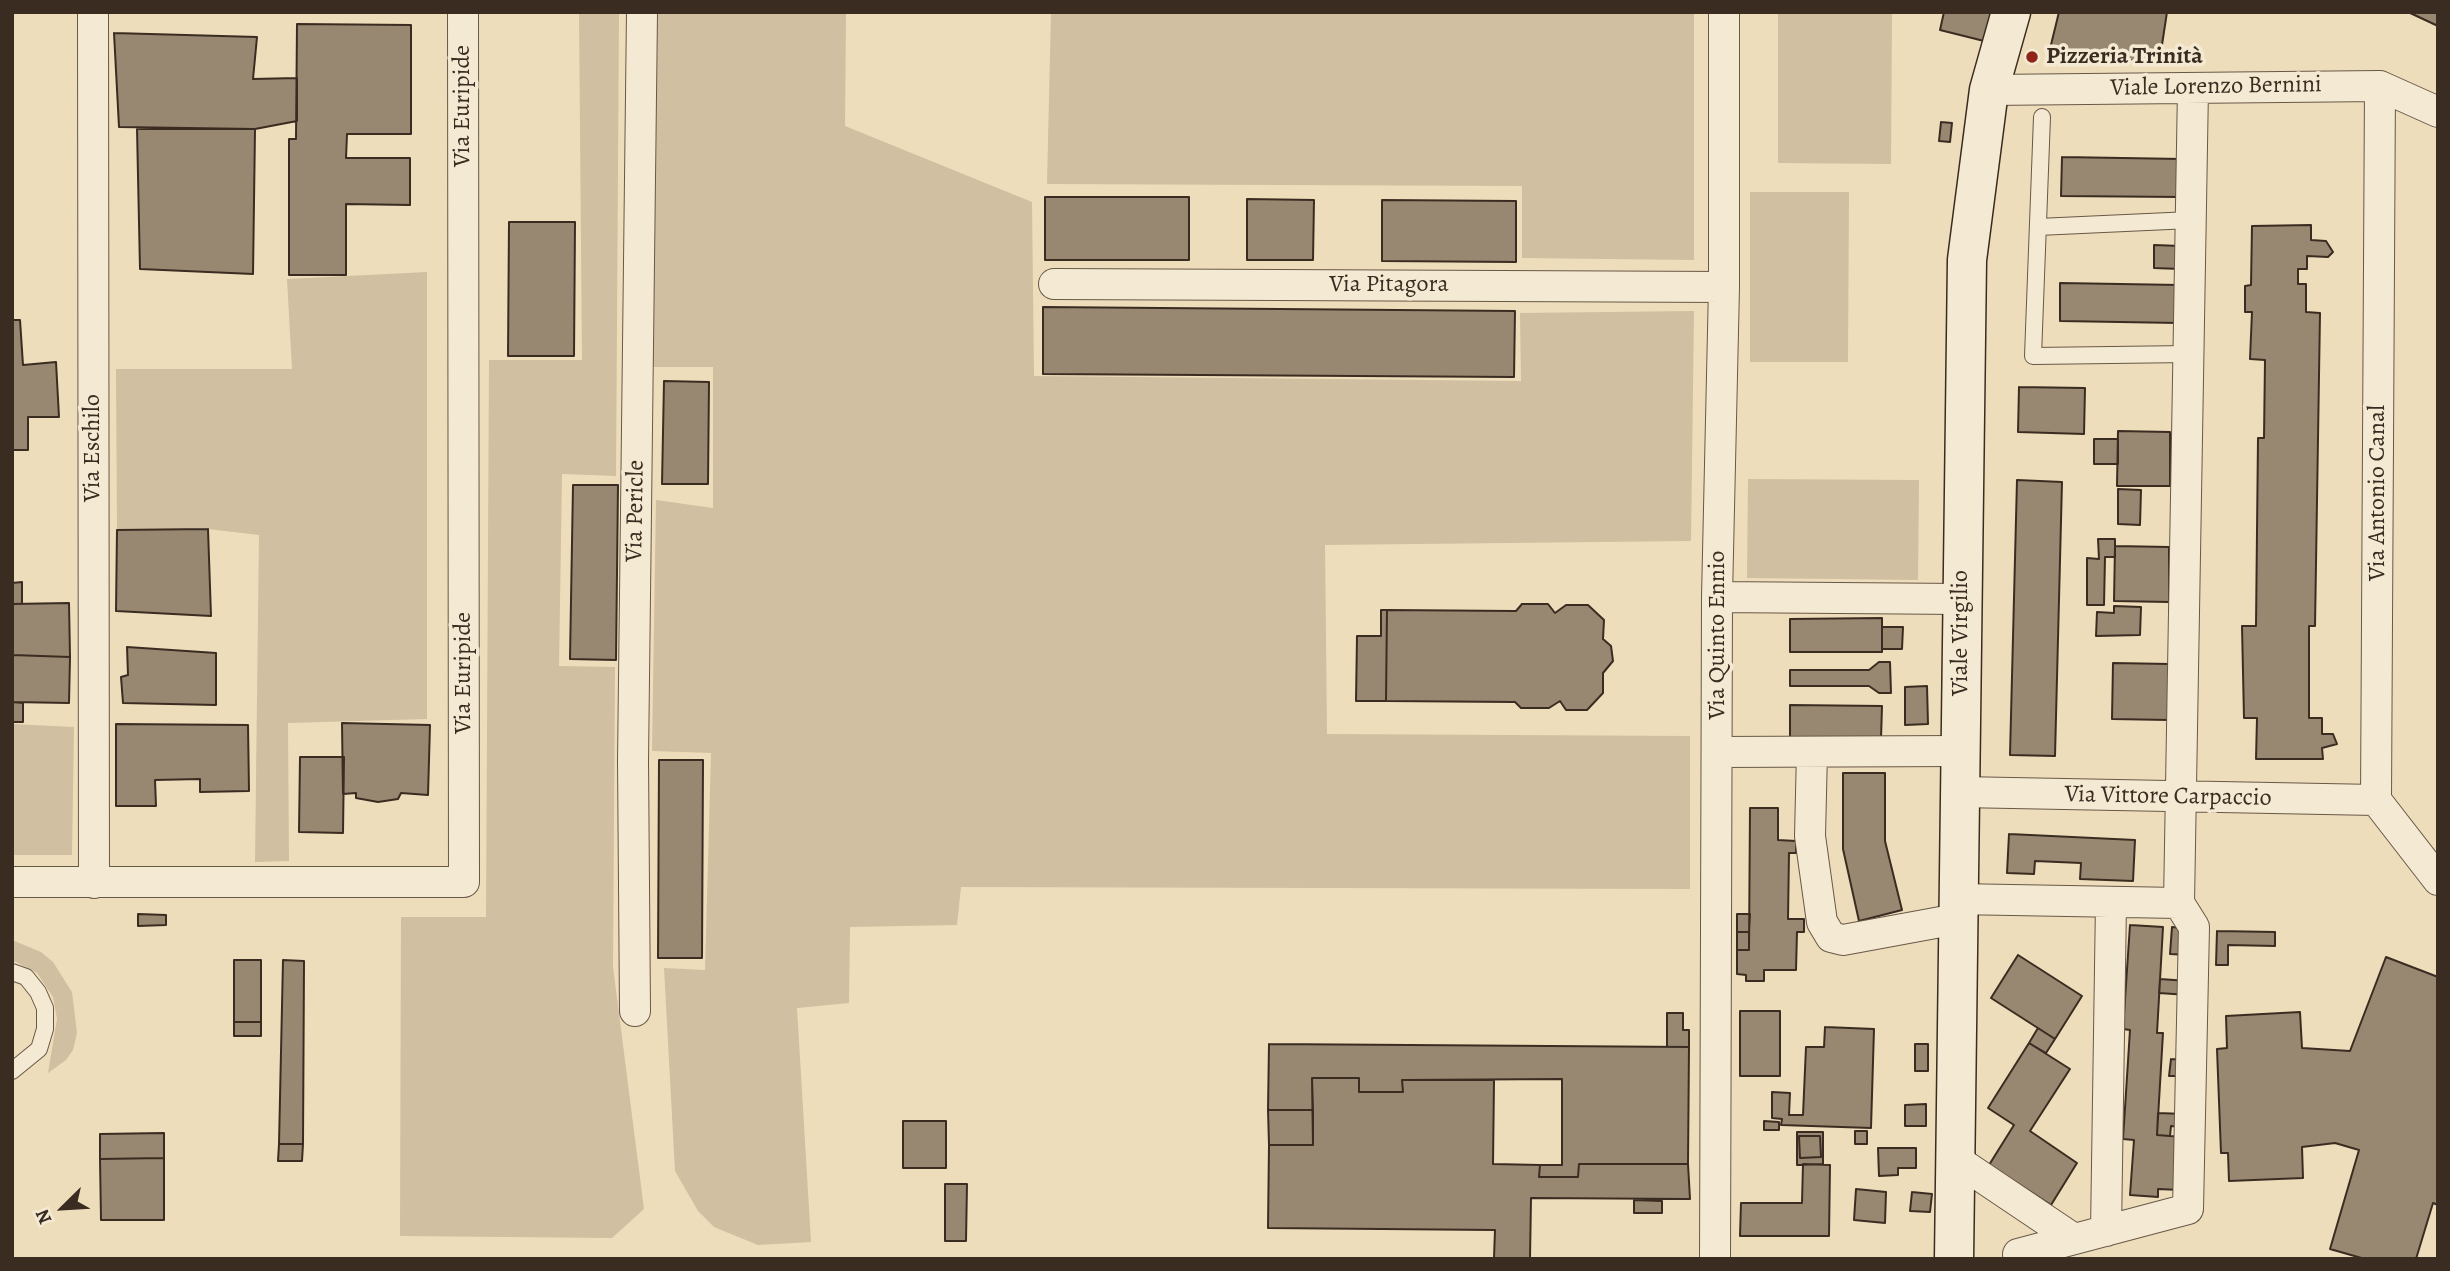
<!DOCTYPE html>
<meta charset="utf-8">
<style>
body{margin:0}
#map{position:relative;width:2450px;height:1271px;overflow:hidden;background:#eeddba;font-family:Alegreya,serif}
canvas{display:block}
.frame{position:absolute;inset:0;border:14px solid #3b2c22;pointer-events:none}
.north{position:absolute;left:28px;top:1173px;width:70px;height:70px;-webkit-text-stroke:5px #f4e9d2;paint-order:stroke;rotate:246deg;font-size:19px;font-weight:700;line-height:28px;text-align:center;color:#3b2c22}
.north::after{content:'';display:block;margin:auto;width:24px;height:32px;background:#3b2c22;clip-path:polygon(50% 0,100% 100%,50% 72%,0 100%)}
</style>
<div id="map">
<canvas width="2450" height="1271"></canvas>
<div class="frame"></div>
<div class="north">N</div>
</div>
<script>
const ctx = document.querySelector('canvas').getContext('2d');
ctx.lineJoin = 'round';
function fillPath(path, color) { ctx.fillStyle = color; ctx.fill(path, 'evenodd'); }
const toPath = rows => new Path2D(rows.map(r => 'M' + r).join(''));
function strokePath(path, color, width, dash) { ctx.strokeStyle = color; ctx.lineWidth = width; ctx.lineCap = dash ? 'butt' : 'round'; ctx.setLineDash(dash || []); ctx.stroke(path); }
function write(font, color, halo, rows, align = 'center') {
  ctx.font = font + ' Alegreya,serif'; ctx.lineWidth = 7; ctx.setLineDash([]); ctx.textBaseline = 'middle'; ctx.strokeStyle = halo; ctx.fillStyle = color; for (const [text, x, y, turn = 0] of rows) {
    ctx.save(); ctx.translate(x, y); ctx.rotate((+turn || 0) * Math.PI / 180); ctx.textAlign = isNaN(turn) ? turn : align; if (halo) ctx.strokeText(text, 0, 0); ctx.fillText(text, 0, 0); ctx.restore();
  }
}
fillPath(toPath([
 [579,12,619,12,616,476,562,474,559,666,615,667,613,967,644,1209,612,1238,400,1236,401,917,486,917,489,360,582,360],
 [652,12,846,12,845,126,1032,202,1034,376,1521,381,1520,313,1694,311,1691,541,1325,545,1327,734,1690,736,1690,889,961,887,957,925,850,927,849,1003,797,1008,811,1242,758,1245,714,1227,698,1211,675,1171,664,968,705,970,711,753,652,751,656,500,713,508,713,367,652,367],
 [1051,12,1694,12,1694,260,1522,258,1522,186,1047,184],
 [1778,12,1892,12,1891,164,1778,163],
 [1750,192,1849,192,1848,362,1750,362],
 [427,272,427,719,288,723,289,861,255,862,259,535,208,529,117,530,116,369,292,369,287,279],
 [1748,479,1919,480,1918,580,1747,578],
 [12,724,74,727,72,855,12,855],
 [12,940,41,952,53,962,72,992,77,1033,73,1050,66,1060,48,1073,57,1019,53,997,37,973,12,960]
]), '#d0bfa0');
const building = toPath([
 [1944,12,1992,12,1984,41,1940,30,1944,12],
 [2059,12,2167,12,2160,58,2090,63,2049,53,2059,12],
 [2408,12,2438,12,2438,26,2408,12],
 [297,24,411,25,411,134,347,134,346,158,410,158,410,205,346,204,346,275,289,275,289,139,296,139,297,24],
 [114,33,257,37,253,79,297,78,297,121,255,129,119,127,114,33],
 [1941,122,1952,123,1950,142,1939,141,1941,122],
 [137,129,255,129,253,274,140,269,137,129],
 [2062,157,2182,159,2181,197,2061,196,2062,157],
 [1045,197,1189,197,1189,260,1045,260,1045,197],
 [1247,199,1314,200,1313,260,1247,260,1247,199],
 [1382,200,1516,201,1516,262,1382,261,1382,200],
 [509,222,575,222,574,356,508,356,509,222],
 [2311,225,2311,240,2326,241,2333,252,2328,257,2307,256,2307,269,2298,269,2298,284,2306,284,2306,312,2320,313,2315,626,2309,626,2309,718,2322,718,2322,734,2333,734,2337,744,2322,748,2323,759,2256,759,2257,718,2244,718,2242,626,2256,626,2258,438,2264,438,2265,360,2250,359,2252,312,2245,312,2245,286,2251,285,2252,226,2311,225],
 [2154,245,2181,246,2180,269,2154,268,2154,245],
 [2060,283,2180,285,2179,323,2060,321,2060,283],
 [1043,307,1515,311,1514,377,1043,374,1043,307],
 [12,320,20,320,23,365,56,362,59,417,28,417,28,450,12,450,12,320],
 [664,381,709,382,708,484,662,484,664,381],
 [2019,387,2085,388,2084,434,2018,432,2019,387],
 [2118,431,2170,432,2170,486,2117,486,2118,431],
 [2094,439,2118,439,2118,464,2094,464,2094,439],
 [2017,480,2062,482,2055,756,2010,755,2017,480],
 [573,485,618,485,616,660,570,659,573,485],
 [2118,489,2141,490,2140,525,2118,524,2118,489],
 [208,529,211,616,116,611,117,530,208,529],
 [2098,539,2115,539,2115,557,2105,557,2104,605,2087,605,2087,558,2099,559,2098,539],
 [2115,546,2169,547,2169,602,2114,601,2115,546],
 [22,582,22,604,12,604,12,583,22,582],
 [69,603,70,657,12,655,12,604,69,603],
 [1522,604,1548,604,1555,613,1566,605,1588,605,1604,620,1603,639,1611,646,1613,661,1603,673,1603,693,1587,710,1566,710,1560,701,1549,708,1521,708,1515,702,1386,701,1387,610,1516,611,1522,604],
 [2114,606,2141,607,2140,635,2096,636,2097,612,2114,613,2114,606],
 [1381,610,1387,610,1386,701,1356,701,1357,636,1381,636,1381,610],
 [1882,618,1882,652,1790,652,1790,619,1882,618],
 [1882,627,1903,627,1902,649,1882,649,1882,627],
 [127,647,216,653,216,705,123,703,121,677,128,675,127,647],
 [12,655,70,657,69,703,12,702,12,655],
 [1879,662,1890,662,1891,693,1879,693,1869,686,1790,686,1790,670,1869,670,1879,662],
 [2113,663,2170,664,2169,720,2112,719,2113,663],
 [1927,686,1928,724,1905,725,1905,687,1927,686],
 [12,702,23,703,23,722,12,722,12,702],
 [1790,705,1882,706,1881,739,1790,738,1790,705],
 [342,723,430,725,428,795,401,793,398,799,378,802,356,798,356,793,343,794,342,723],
 [116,724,248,725,249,791,200,792,200,779,155,780,156,806,116,806,116,724],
 [300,757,344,757,343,833,299,832,300,757],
 [659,760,703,760,702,958,658,958,659,760],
 [1843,773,1885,773,1885,841,1902,910,1859,921,1843,849,1843,773],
 [1750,808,1778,808,1778,840,1796,841,1796,853,1789,853,1788,919,1804,919,1804,932,1797,932,1796,970,1764,970,1764,981,1746,981,1746,975,1737,974,1737,950,1749,950,1750,808],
 [2009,834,2135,840,2133,881,2080,879,2081,863,2035,861,2034,874,2007,873,2009,834],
 [138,914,166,915,166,925,138,926,138,914],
 [1737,914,1750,914,1749,932,1737,932,1737,914],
 [2130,925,2163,927,2157,1033,2163,1033,2157,1135,2183,1137,2180,1190,2158,1189,2158,1197,2130,1195,2134,1140,2123,1139,2130,1030,2123,1029,2130,925],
 [2172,927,2190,929,2189,955,2170,954,2172,927],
 [2217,931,2275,932,2275,946,2228,945,2228,965,2216,965,2217,931],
 [1737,932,1749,932,1749,950,1737,950,1737,932],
 [2018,955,2082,996,2055,1039,1991,998,2018,955],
 [2386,957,2438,977,2438,1205,2433,1203,2416,1259,2365,1259,2330,1249,2359,1150,2335,1143,2302,1147,2303,1178,2229,1181,2228,1153,2221,1153,2217,1049,2227,1048,2226,1016,2300,1012,2302,1048,2350,1051,2386,957],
 [234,960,261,960,261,1022,234,1022,234,960],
 [283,960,304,961,303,1144,279,1144,283,960],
 [2160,979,2188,981,2188,995,2159,993,2160,979],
 [1740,1011,1780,1011,1780,1076,1740,1076,1740,1011],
 [1667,1013,1683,1013,1683,1030,1689,1030,1689,1047,1667,1047,1667,1013],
 [234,1022,261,1022,261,1036,234,1036,234,1022],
 [1825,1027,1874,1029,1871,1128,1781,1125,1782,1119,1772,1118,1772,1092,1790,1093,1789,1115,1803,1115,1806,1047,1824,1047,1825,1027],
 [2038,1028,2055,1039,2046,1053,2029,1043,2038,1028],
 [2029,1043,2070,1069,2030,1131,2077,1163,2051,1205,1989,1165,2014,1125,1988,1108,2029,1043],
 [1269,1044,1689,1047,1688,1164,1579,1164,1578,1177,1539,1177,1540,1165,1562,1165,1562,1079,1402,1080,1403,1092,1359,1092,1359,1078,1312,1078,1313,1110,1268,1110,1269,1044],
 [1915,1044,1928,1044,1928,1071,1915,1071,1915,1044],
 [2171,1059,2186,1060,2185,1076,2169,1076,2171,1059],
 [1312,1078,1359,1078,1359,1092,1403,1092,1402,1080,1494,1080,1493,1164,1540,1165,1539,1177,1578,1177,1579,1164,1688,1164,1690,1199,1531,1198,1530,1258,1494,1258,1495,1230,1268,1228,1269,1145,1313,1145,1312,1078],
 [1926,1104,1926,1126,1905,1126,1905,1105,1926,1104],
 [1268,1110,1313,1110,1313,1145,1269,1145,1268,1110],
 [2158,1113,2184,1114,2183,1127,2171,1126,2170,1136,2157,1135,2158,1113],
 [903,1121,946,1121,946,1168,903,1168,903,1121],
 [1764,1121,1779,1122,1779,1130,1764,1130,1764,1121],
 [1855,1131,1867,1131,1867,1144,1855,1144,1855,1131],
 [1797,1132,1823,1132,1823,1164,1797,1165,1797,1132],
 [1799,1136,1820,1136,1821,1157,1800,1158,1799,1136],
 [164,1133,164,1158,100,1159,100,1134,164,1133],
 [1799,1136,1820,1136,1821,1157,1800,1158,1799,1136],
 [279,1144,303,1144,302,1161,278,1161,279,1144],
 [1878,1148,1916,1148,1916,1168,1898,1168,1898,1175,1879,1176,1878,1148],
 [164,1158,164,1220,101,1220,100,1159,164,1158],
 [1803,1164,1830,1165,1829,1236,1740,1236,1741,1203,1802,1203,1803,1164],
 [945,1184,967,1184,966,1241,945,1241,945,1184],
 [1856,1189,1886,1192,1885,1223,1854,1220,1856,1189],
 [1912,1192,1932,1194,1930,1212,1910,1211,1912,1192],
 [1634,1200,1662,1201,1662,1213,1634,1213,1634,1200]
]);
fillPath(building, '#988871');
strokePath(building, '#3b2c22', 2);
const lane = toPath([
 [2042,117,2033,356,2189,354],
 [2038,227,2191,220],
 [12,972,26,977,38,992,45,1008,45,1029,39,1049,12,1071]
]);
const street = toPath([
 [93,12,94,883],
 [2380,86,2376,800,2438,880],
 [1989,90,2380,86,2438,112],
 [1054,284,1724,287],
 [1717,597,1960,599],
 [1718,752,1961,751],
 [1812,752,1810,836,1822,922,1831,937,1843,940,1957,919],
 [1960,792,2376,800],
 [12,882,464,882,463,12],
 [1956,899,2179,903,2193,88],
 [635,1011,633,761,642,12],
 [1955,1159,2074,1239],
 [2106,1231,2111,902],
 [2018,1254,2188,1209,2194,927,2179,903],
 [1715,1259,1717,597,1724,287,1724,12]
]);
const secondary = toPath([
 [1954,1259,1967,260,1989,90,2011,12]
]);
strokePath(lane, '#685848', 18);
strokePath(street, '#685848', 32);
strokePath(secondary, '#3b2c22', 41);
strokePath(lane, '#f4e9d2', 16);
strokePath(street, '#f4e9d2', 30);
strokePath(secondary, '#f4e9d2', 38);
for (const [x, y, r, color] of [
 [2032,57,7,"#8f2418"]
]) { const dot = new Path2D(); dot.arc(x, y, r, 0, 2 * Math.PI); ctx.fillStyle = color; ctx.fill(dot); strokePath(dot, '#f4e9d2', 2.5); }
write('bold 24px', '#3b2c22', '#f4e9d2', [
 ["Pizzeria Trinità",2046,57]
], 'left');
write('24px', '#3b2c22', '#f4e9d2', [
 ["Viale Lorenzo Bernini",2216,87,-1],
 ["Via Euripide",463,106,-90],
 ["Via Pitagora",1389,285],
 ["Via Eschilo",93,448,-90],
 ["Via Antonio Canal",2378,493,-90],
 ["Via Pericle",636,511,-89],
 ["Viale Virgilio",1961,633,-90],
 ["Via Quinto Ennio",1718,635,-90],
 ["Via Euripide",464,673,-90],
 ["Via Vittore Carpaccio",2168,797,1]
]);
</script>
